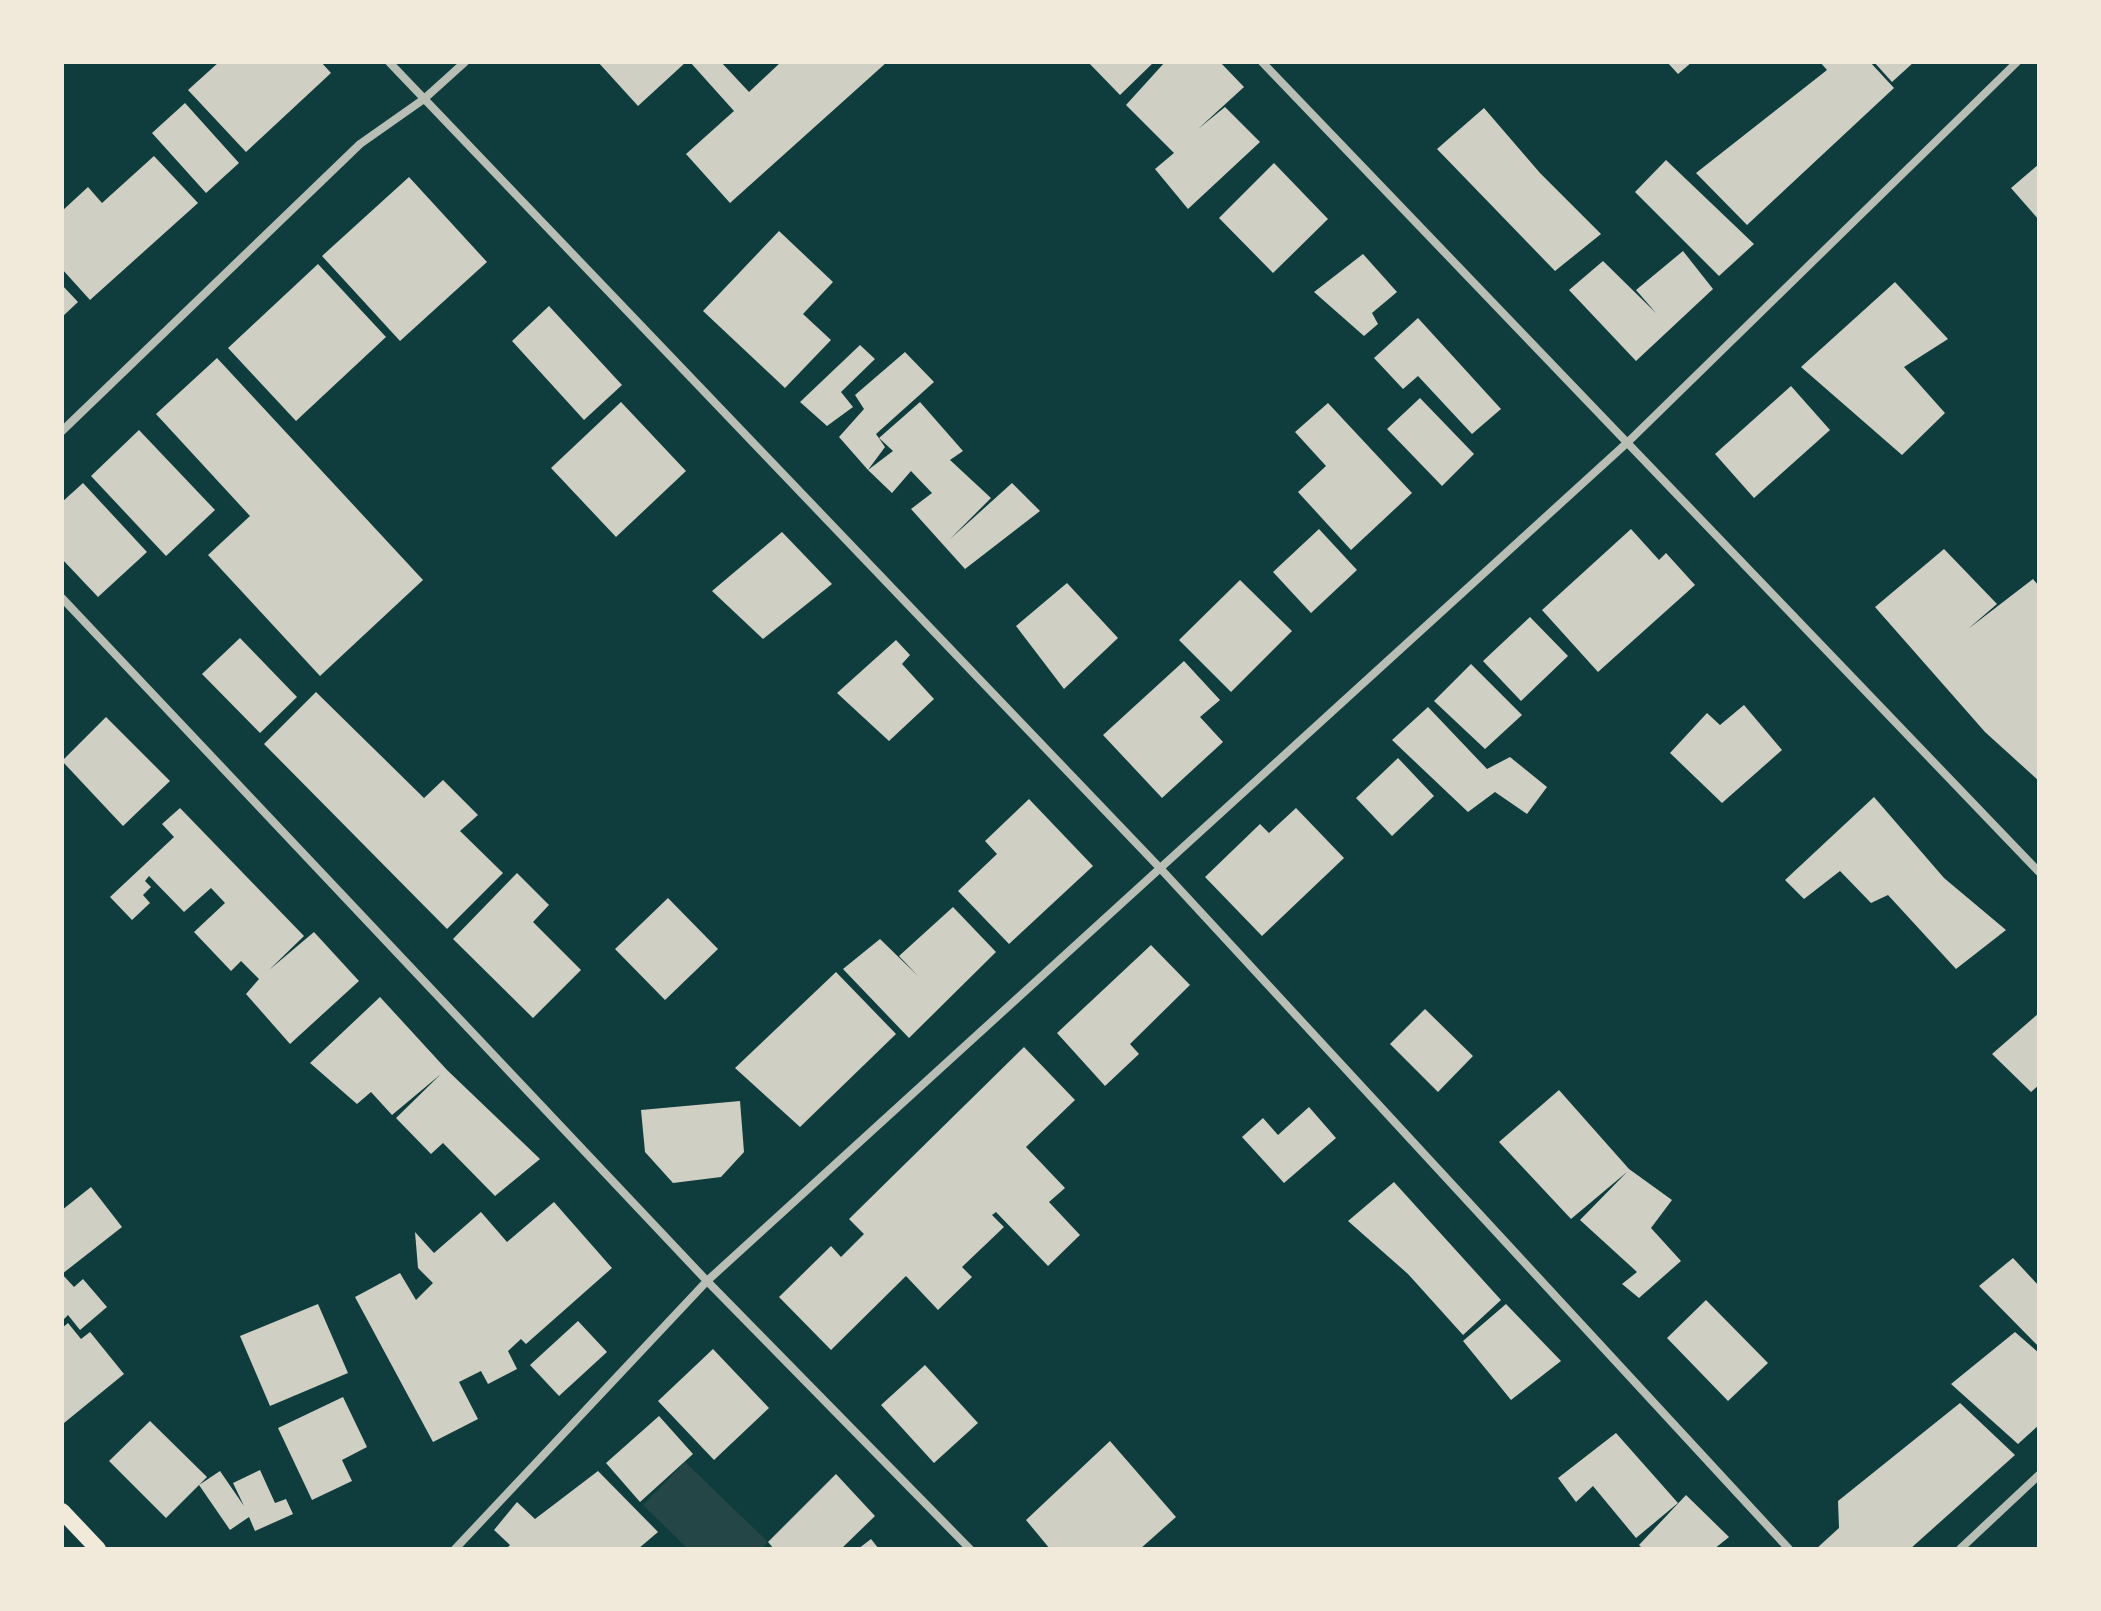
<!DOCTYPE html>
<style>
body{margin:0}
#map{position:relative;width:2101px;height:1611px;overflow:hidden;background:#0f3d3e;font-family:Figtree,sans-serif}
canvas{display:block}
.frame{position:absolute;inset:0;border:64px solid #f1e9da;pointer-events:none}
</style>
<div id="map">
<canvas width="2101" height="1611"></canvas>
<div class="frame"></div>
</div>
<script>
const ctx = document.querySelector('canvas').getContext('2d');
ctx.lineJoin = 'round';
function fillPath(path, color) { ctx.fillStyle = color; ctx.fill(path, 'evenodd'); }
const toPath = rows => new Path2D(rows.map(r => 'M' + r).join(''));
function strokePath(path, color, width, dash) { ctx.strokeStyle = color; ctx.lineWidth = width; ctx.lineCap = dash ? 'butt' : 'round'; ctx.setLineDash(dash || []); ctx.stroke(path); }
fillPath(toPath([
 [685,1462,768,1542,761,1549,688,1549,643,1505]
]), '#244646');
fillPath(toPath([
 [219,62,321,62,331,73,246,152,188,90],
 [598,62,686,62,638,106],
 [690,62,721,62,749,92,781,62,887,62,730,203,686,154,734,111],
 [1088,62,1154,62,1120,95],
 [1165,62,1220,62,1244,87,1198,129,1225,107,1260,142,1188,209,1155,169,1174,153,1126,105],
 [1667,62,1692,62,1678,74],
 [1820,62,1870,62,1894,88,1747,225,1696,173,1827,70],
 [1874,62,1914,62,1892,82],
 [185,103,239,163,206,193,152,133],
 [1484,108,1540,173,1601,234,1555,271,1437,149],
 [154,156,198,203,90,300,62,269,62,211,88,187,102,203],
 [1666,160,1754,244,1719,276,1635,192],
 [1274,163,1328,219,1273,273,1219,218],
 [2039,164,2039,220,2011,188],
 [409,177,487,262,400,341,322,256],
 [779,231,833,282,803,314,831,340,785,388,703,311],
 [1683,251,1713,289,1636,361,1569,290,1603,261,1656,313,1636,290],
 [1363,254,1397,292,1372,313,1378,324,1364,336,1314,292],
 [318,264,386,337,296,421,228,348],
 [1895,282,1948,339,1904,367,1945,413,1902,455,1801,367],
 [62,285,78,302,62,317],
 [549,306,622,385,584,420,512,341],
 [1418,318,1501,409,1472,434,1418,376,1403,389,1374,358],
 [860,345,875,359,841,392,853,407,827,426,800,402],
 [905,352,934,382,876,434,885,447,868,470,893,451,879,438,920,402,963,451,950,460,991,498,950,539,1012,483,1040,511,965,569,911,509,932,493,911,471,892,493,868,470,839,437,864,409,855,395],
 [217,358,423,580,320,676,208,555,250,516,156,414],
 [1791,386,1830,430,1754,498,1715,454],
 [1420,398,1474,454,1442,486,1387,429],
 [621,402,686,471,616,537,551,468],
 [1328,403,1412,493,1351,550,1298,492,1326,466,1295,432],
 [139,430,215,510,166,556,91,476],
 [83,483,147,552,98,597,62,559,62,502],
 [1319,529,1357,570,1311,613,1273,572],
 [1631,529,1659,560,1666,553,1695,585,1598,672,1542,610],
 [782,532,832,584,763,639,712,591],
 [1944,549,1997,604,1968,629,2033,579,2039,586,2039,781,1985,732,1875,607],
 [1240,580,1292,631,1231,692,1179,640],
 [1067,583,1118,638,1064,689,1016,626],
 [1530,617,1568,656,1521,701,1483,661],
 [240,638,297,697,260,733,202,674],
 [896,640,910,655,902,664,934,699,889,741,837,693],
 [1184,661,1220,700,1200,717,1223,742,1162,798,1103,735],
 [1471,664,1522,715,1485,749,1434,701],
 [316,692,424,798,443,780,478,815,460,831,503,873,447,929,264,744],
 [1744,705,1782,750,1722,803,1670,753,1707,713,1720,725],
 [1428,707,1487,769,1510,757,1547,787,1527,814,1495,792,1468,812,1392,740],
 [106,717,170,781,123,826,62,761],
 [1398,758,1434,796,1392,836,1356,798],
 [1874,797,1944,878,2006,930,1956,969,1888,895,1871,903,1840,871,1804,899,1785,880],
 [1029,799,1093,866,1009,944,958,891,997,854,985,841],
 [180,808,304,936,269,970,314,932,359,981,290,1044,246,994,259,979,241,961,231,971,194,932,225,903,211,888,184,912,149,876,145,881,151,887,143,895,150,903,132,920,110,897,174,837,162,824],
 [1296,808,1344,858,1262,936,1205,877,1260,824,1269,833],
 [517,873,549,905,533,922,581,970,533,1018,453,939],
 [668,898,718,949,665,1000,615,949],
 [953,907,996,952,909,1038,843,969,880,939,918,976,899,956],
 [1151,945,1190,985,1130,1044,1139,1054,1105,1086,1057,1033],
 [836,972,896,1034,800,1127,735,1068],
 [380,997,447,1070,540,1159,495,1196,443,1143,431,1154,396,1118,441,1074,392,1115,371,1092,357,1104,310,1063],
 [1425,1009,1473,1056,1438,1092,1390,1044],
 [2039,1013,2039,1085,2031,1092,1992,1054],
 [1024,1047,1075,1100,1026,1147,1065,1188,1049,1202,1080,1235,1048,1266,996,1212,992,1215,1004,1227,962,1267,972,1277,938,1310,906,1276,831,1350,779,1297,831,1246,841,1257,864,1234,849,1219],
 [1559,1090,1629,1169,1672,1200,1651,1228,1681,1261,1639,1298,1622,1284,1637,1272,1580,1220,1627,1172,1571,1219,1499,1142],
 [740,1101,744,1152,721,1177,673,1183,645,1152,641,1110],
 [1309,1107,1336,1138,1284,1183,1242,1137,1263,1118,1278,1135],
 [1394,1182,1501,1300,1463,1335,1408,1274,1348,1221],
 [91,1187,122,1227,62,1274,74,1287,83,1279,107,1307,80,1330,68,1315,62,1321,62,1210],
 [554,1202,612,1268,526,1344,521,1339,508,1351,517,1369,488,1384,481,1371,459,1382,478,1419,433,1442,355,1297,400,1273,416,1300,433,1283,418,1268,415,1232,434,1253,481,1212,507,1242],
 [2013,1258,2039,1286,2039,1347,1979,1286],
 [1706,1300,1768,1363,1728,1401,1667,1338],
 [318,1304,348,1373,270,1406,240,1336],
 [1506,1304,1561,1361,1511,1400,1463,1341],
 [578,1321,607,1352,559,1396,530,1365],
 [68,1323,81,1339,90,1332,124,1374,64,1423,62,1328],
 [2015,1332,2039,1353,2039,1425,2018,1444,1951,1384],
 [713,1349,769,1408,714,1460,658,1401],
 [925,1365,978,1423,934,1463,881,1405],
 [343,1397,367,1447,342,1460,352,1481,312,1500,278,1428],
 [1960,1403,2015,1455,1910,1549,1816,1549,1839,1528,1838,1501],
 [659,1416,693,1454,640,1502,606,1463],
 [150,1421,207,1477,166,1518,109,1461],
 [1616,1433,1678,1503,1636,1538,1593,1486,1576,1502,1558,1478],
 [1110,1441,1176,1517,1140,1549,1050,1549,1026,1520],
 [260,1470,275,1503,286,1499,293,1514,255,1531,249,1517,230,1530,199,1485,220,1471,244,1506,233,1483],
 [598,1471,658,1532,638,1549,506,1549,510,1545,494,1530,517,1502,535,1519],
 [836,1474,875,1516,841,1549,774,1549,768,1542],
 [1686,1495,1729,1537,1714,1549,1643,1549,1639,1545],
 [871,1539,879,1549,858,1549]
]), '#cfcfc3');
strokePath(toPath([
 [389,62,1159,867,1789,1549],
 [1262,62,2039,872],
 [62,431,360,144,424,99,465,62],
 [62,598,707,1281,970,1549],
 [455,1549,707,1281,1629,441,2017,62],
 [1960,1549,2039,1475]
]), '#b8beb3', 8);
strokePath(toPath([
 [62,1511,98,1549]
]), '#f1e9da', 16);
</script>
